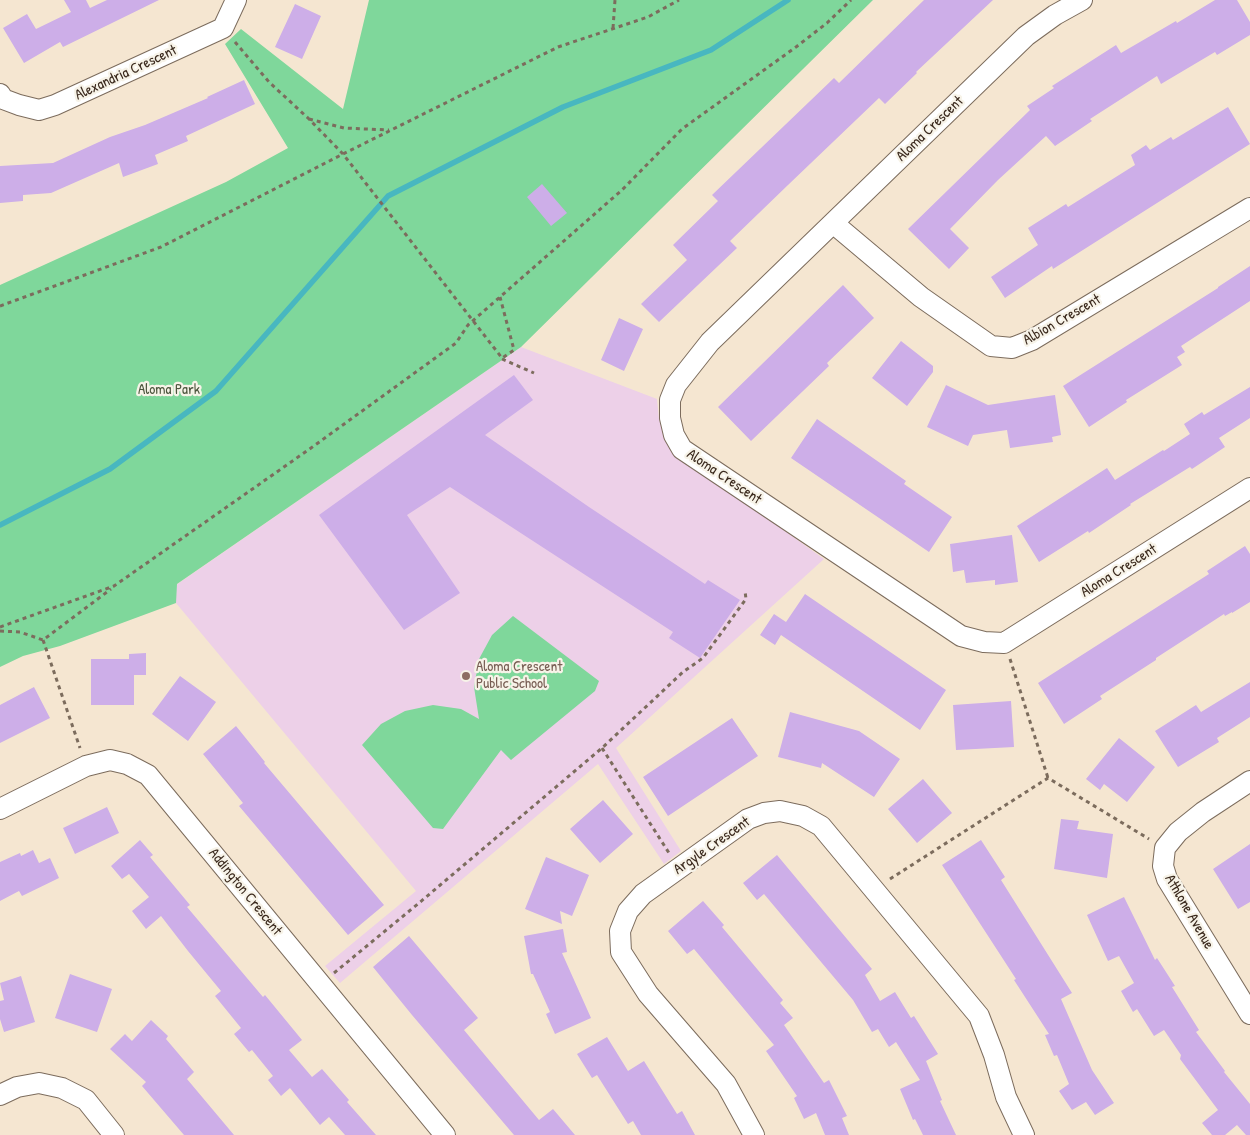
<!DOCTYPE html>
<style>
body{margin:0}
canvas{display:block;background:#f5e6d1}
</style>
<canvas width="1250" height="1135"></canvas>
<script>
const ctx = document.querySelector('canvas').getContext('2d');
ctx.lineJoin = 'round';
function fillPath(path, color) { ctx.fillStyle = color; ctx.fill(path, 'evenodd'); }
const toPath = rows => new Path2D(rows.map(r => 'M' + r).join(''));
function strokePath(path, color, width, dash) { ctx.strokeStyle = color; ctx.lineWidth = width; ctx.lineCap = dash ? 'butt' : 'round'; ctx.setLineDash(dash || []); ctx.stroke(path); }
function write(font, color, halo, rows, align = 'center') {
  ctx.font = font + ' "Patrick Hand",sans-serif'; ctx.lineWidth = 4.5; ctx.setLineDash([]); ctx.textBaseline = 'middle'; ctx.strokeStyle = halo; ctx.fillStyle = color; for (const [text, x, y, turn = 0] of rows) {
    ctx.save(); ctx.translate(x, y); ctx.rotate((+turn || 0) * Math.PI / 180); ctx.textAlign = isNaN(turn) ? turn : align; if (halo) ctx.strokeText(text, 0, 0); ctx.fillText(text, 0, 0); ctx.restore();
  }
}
fillPath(toPath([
 [521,347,657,399,659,419,664,433,682,457,824,559,616,748,681,851,664,864,598,764,340,983,325,966,416,891,176,603,176,585]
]), '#edd0e8');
fillPath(toPath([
 [369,0,873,0,521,347,177,584,176,603,60,646,23,656,0,667,0,285,226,182,288,148,225,44,241,29,343,109],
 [513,616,599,681,595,691,511,760,501,750,443,829,433,828,362,745,381,724,405,711,433,705,461,709,479,719,474,687,479,659,492,635]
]), '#7fd79b');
strokePath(toPath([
 [0,525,110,469,216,391,388,196,563,107,711,50,788,0]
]), '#48b7c0', 5.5);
fillPath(toPath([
 [64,0,86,0,90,8,107,0,159,0,63,47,60,42,24,63,3,28,27,14,36,29,71,12],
 [924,0,993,0,916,72,917,73,885,104,879,98,788,185,730,241,737,248,659,322,641,304,687,260,673,245,718,201,712,195,834,78,839,83],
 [1215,0,1237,0,1250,22,1250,35,1217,55,1215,52,1161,84,1157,76,1090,119,1092,121,1055,146,1046,136,998,180,950,229,969,248,949,269,908,229,1030,110,1027,106,1054,88,1052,86,1116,45,1121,53,1176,21,1177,23],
 [295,4,321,16,302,59,275,47],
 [244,80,255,104,186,136,188,141,155,155,158,164,123,177,119,163,51,193,23,195,23,201,0,203,0,166,53,163,110,137,145,125,208,98,207,97],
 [1228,107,1250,144,1053,269,1052,266,1005,298,991,277,1038,245,1028,228,1066,204,1068,207,1135,165,1131,155,1146,145,1150,150,1171,137,1173,140],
 [542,184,567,213,551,226,527,197],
 [1250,266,1250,301,1181,346,1185,352,1177,357,1182,365,1126,400,1127,402,1089,427,1063,386,1218,288,1218,287],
 [843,285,874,318,827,363,829,366,751,441,718,407],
 [619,318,643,329,624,371,601,360],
 [901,341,933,366,933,372,907,406,872,378],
 [514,375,533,400,485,435,589,507,705,584,708,580,740,600,700,658,669,638,673,632,450,487,407,515,460,593,404,630,319,515],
 [946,385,988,405,1055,395,1061,435,1052,437,1053,442,1010,448,1007,430,973,435,968,446,927,427],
 [1250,387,1250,418,1219,438,1225,447,1192,469,1190,467,1130,504,1131,505,1089,533,1088,531,1039,562,1017,526,1107,468,1115,480,1163,450,1164,451,1190,434,1184,424,1202,412,1204,415],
 [817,419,906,481,904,484,952,517,929,552,791,458],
 [1012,535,1018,582,995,585,995,580,966,583,964,570,953,572,950,544],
 [1245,546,1250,554,1250,602,1232,613,1232,612,1225,616,1224,614,1156,658,1156,660,1100,696,1102,699,1064,724,1038,683,1209,574,1207,571],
 [805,594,946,690,920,730,781,635,775,645,760,635,774,614,786,622],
 [146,653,146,675,134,675,134,705,91,705,91,659,129,659,129,654],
 [180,676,216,702,188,741,152,714],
 [1250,682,1250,717,1217,738,1219,742,1178,767,1155,731,1196,705,1201,712],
 [34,687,50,718,0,743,0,705],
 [1011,701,1014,747,956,750,953,705],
 [790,712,859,731,900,759,874,797,822,763,821,768,778,757],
 [732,718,758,756,668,816,643,777],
 [236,726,265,762,264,763,384,905,348,935,239,806,243,803,203,754],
 [1119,738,1155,767,1127,802,1104,784,1100,790,1086,779],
 [923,779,952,813,917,843,888,809],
 [603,800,633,834,600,863,570,829],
 [107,807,119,833,75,854,63,828],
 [1061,819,1079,821,1077,829,1113,834,1107,878,1054,869],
 [140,840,153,855,150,857,190,905,187,907,263,997,265,995,302,1040,289,1050,312,1077,322,1069,349,1100,347,1102,376,1135,345,1135,329,1117,320,1125,290,1088,281,1096,268,1080,273,1076,252,1050,249,1052,234,1034,241,1028,215,996,221,991,188,951,161,916,146,929,132,911,149,897,129,874,122,879,111,866],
 [981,840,1005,877,1001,880,1072,993,1061,999,1092,1070,1114,1103,1095,1115,1086,1102,1072,1110,1059,1091,1069,1084,1057,1055,1054,1056,1045,1035,1049,1034,1014,980,1016,979,942,865],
 [1250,844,1250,902,1238,909,1213,869],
 [33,850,39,863,50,858,59,878,22,896,19,891,0,901,0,862,20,853,21,856],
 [777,855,872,969,865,975,880,1001,895,992,911,1018,914,1016,938,1054,926,1061,942,1100,940,1101,956,1135,923,1135,915,1119,913,1120,900,1089,920,1080,896,1042,889,1047,878,1029,872,1032,853,1000,764,894,757,900,743,883],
 [546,857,589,875,572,916,560,911,562,924,525,909],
 [1124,897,1155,960,1157,958,1175,986,1172,987,1199,1030,1196,1032,1225,1071,1224,1072,1250,1104,1250,1135,1246,1135,1237,1125,1225,1135,1212,1135,1202,1123,1218,1110,1180,1059,1181,1055,1164,1030,1154,1036,1137,1009,1133,1012,1121,991,1134,983,1119,956,1108,961,1087,915],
 [703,901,724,925,722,927,783,1000,780,1003,793,1018,784,1025,824,1083,829,1080,847,1116,842,1118,849,1135,825,1135,816,1113,804,1119,794,1098,797,1096,766,1051,774,1045,694,949,687,954,668,931],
 [563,929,567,952,562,953,591,1018,555,1034,546,1014,550,1012,533,974,531,974,524,936],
 [409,936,478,1018,464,1030,539,1120,553,1109,575,1135,514,1135,412,1015,373,967],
 [70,974,112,989,97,1032,55,1018],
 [21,976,35,1022,4,1032,0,1019,0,1001,4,1000,0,983],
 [151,1020,168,1036,166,1039,194,1072,187,1079,234,1135,184,1135,142,1086,146,1082,110,1049,125,1034,132,1041],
 [607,1037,628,1071,644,1061,677,1114,682,1111,695,1135,641,1135,633,1121,628,1124,597,1075,592,1078,577,1054]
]), '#cdaee8');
const street = toPath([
 [1082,0,1055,15,1026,36,710,342,676,385,670,400,670,418,674,435,682,449,961,636,984,642,1004,643,1250,488],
 [0,94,3,99,19,105,39,110,55,105,223,28,236,0],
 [833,223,921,297,991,346,1012,348,1032,340,1250,208],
 [1250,781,1203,812,1178,832,1165,848,1163,866,1167,879,1250,1014],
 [0,809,86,766,110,760,127,764,148,775,445,1135],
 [0,1095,17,1087,39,1083,62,1088,86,1100,114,1135],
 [754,1135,726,1084,648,994,621,952,620,931,628,911,643,894,748,819,764,813,780,811,803,816,821,826,979,1016,994,1055,1006,1097,1024,1135]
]);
strokePath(street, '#7c6c5d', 22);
strokePath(toPath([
 [613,28,615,0],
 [235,42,269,82,309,119,343,154,502,358,514,350,500,297],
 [309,119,344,128,389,130],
 [0,306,161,247,343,154,558,47,648,17,679,0],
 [502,359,534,373],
 [0,627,114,586,311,448,456,343,468,325,622,190,682,129,796,47,827,23,851,0],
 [0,631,20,632,43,640,111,589],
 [43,640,80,748],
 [1010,659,1048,778],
 [602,748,669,853],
 [890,879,1048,778,1149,839],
 [334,973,419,903,602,748,683,672,703,658,746,599,745,591]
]), '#7c6c5d', 3, [4, 4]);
strokePath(street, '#fff', 20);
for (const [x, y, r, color] of [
 [466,676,5,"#8d6e63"]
]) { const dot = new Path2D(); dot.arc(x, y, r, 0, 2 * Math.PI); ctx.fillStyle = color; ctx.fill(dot); strokePath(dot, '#f7f3e8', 2); }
write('15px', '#3b2a1e', '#f7f3e8', [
 ["Alexandria Crescent",126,73,-25],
 ["Aloma Crescent",930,129,-44],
 ["Albion Crescent",1062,320,-30],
 ["Aloma Crescent",724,477,34],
 ["Aloma Crescent",1119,571,-32],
 ["Argyle Crescent",712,846,-35],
 ["Addington Crescent",245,892,51],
 ["Athlone Avenue",1189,912,60]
]);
write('15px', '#4c553d', '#f7f3e8', [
 ["Aloma Park",169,390]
]);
write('15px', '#785e54', '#f7f3e8', [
 ["Aloma Crescent",476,667],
 ["Public School",476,684]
], 'left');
</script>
